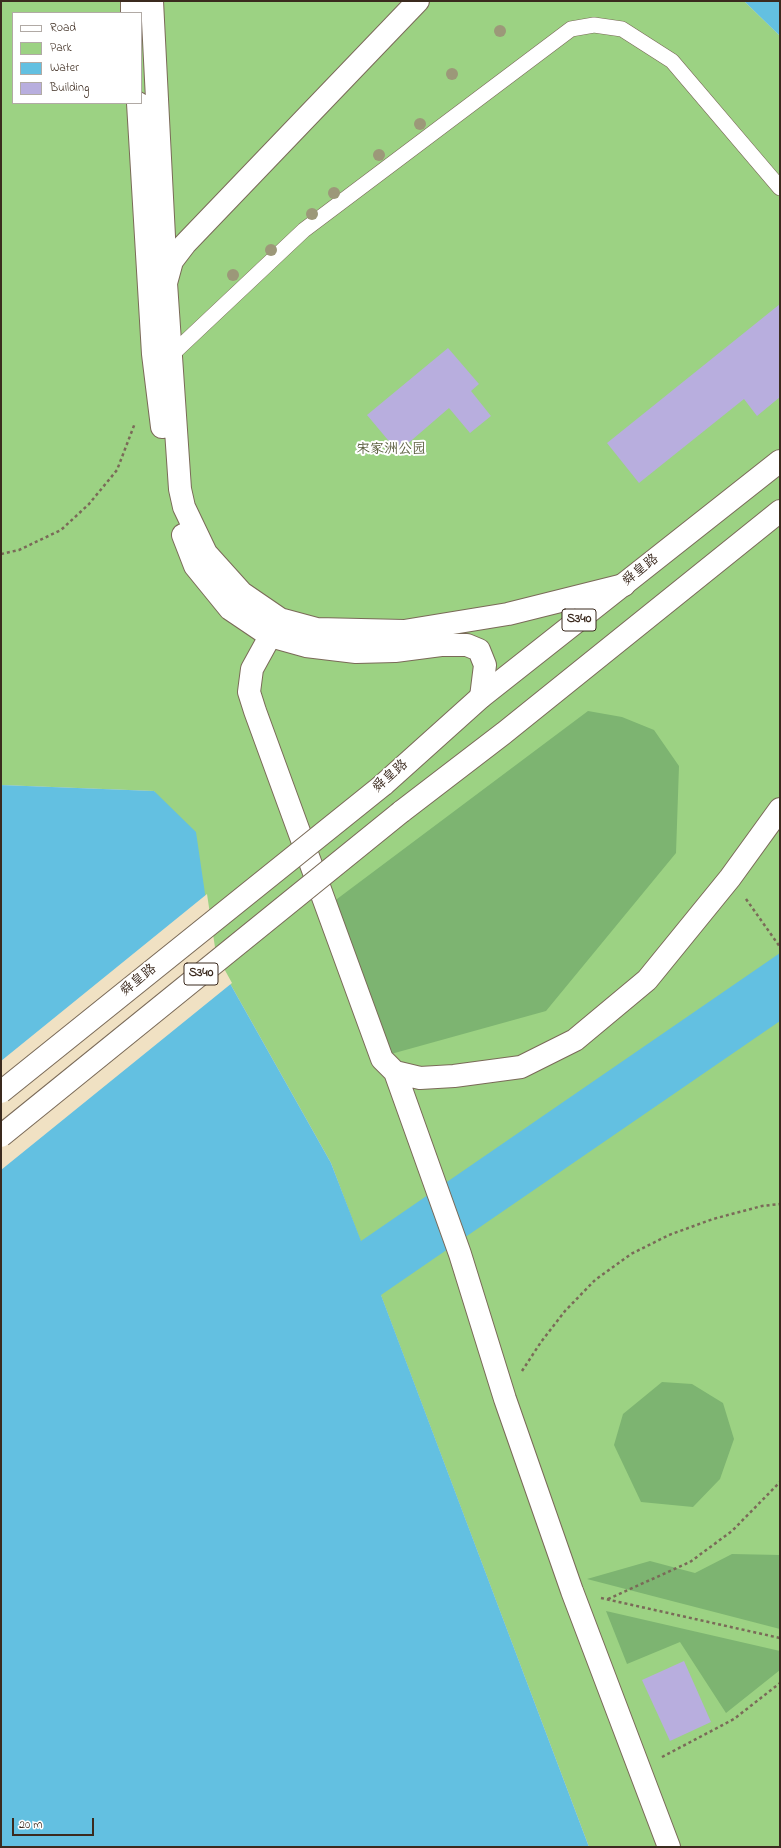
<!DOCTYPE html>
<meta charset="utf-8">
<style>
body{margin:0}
#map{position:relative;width:781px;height:1848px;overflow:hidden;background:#f0e1c3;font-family:"Indie Flower",sans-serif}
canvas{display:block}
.frame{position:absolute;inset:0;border:2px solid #3b2a1e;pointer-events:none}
.legend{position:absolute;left:12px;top:12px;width:130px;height:92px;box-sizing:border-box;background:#fff;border:1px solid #b1aaa5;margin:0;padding:5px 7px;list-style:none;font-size:12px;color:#3b2a1e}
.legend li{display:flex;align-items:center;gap:8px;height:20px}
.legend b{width:20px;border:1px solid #b1aaa5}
.scale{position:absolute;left:12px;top:1818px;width:82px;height:18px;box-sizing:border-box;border:2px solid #3b2a1e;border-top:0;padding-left:5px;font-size:12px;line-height:14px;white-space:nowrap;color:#3b2a1e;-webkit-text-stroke:3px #fff;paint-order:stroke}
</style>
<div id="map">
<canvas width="781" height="1848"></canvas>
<div class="frame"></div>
<ul class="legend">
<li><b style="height:5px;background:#fff"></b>Road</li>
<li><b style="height:11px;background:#9cd283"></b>Park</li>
<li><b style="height:11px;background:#63c0e1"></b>Water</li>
<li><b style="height:11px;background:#b8aede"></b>Building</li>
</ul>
<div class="scale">20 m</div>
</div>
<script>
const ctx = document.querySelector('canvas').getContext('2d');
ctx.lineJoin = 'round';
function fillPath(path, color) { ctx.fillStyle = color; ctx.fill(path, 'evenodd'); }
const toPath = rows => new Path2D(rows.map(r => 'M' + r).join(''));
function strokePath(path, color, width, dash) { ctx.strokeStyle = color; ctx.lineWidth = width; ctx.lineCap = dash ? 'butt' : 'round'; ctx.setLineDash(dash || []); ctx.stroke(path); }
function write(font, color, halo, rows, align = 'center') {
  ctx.font = font + ' "Indie Flower","LXGW WenKai TC",sans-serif'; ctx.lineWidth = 4; ctx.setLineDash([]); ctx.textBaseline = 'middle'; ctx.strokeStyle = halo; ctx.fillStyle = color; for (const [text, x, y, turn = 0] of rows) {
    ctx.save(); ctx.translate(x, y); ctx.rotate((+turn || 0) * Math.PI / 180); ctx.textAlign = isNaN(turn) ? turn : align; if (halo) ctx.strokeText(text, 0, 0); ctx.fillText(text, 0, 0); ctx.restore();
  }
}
fillPath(toPath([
 [1,1,744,1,780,36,780,1847,589,1847,331,1163,214,955,154,791,1,785],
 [13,13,141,13,141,103,13,103]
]), '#9cd283');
fillPath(toPath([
 [588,711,622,717,654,730,679,766,676,853,546,1011,391,1054,333,902],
 [662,1382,692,1384,723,1403,734,1439,720,1479,693,1507,641,1502,614,1445,623,1414],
 [732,1554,780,1555,780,1629,587,1579,650,1561,695,1573],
 [606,1611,780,1651,780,1670,726,1713,680,1642,627,1664]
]), '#7db471');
fillPath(toPath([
 [744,1,780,1,780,36],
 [1,785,154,791,196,832,214,955,331,1163,361,1241,780,953,780,1021,381,1295,589,1847,1,1847]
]), '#63c0e1');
fillPath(toPath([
 [207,894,216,954,232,983,1,1170,1,1061]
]), '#f0e1c3');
fillPath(toPath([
 [780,304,780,397,757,416,744,399,639,483,607,443],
 [448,348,479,384,471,391,491,416,470,433,449,408,398,452,367,415],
 [684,1661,711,1722,670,1741,642,1680]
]), '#b8aede');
const lane = toPath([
 [167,359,304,230,571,29,594,25,622,29,672,61,780,188]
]);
const street = toPath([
 [279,620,252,669,249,692,255,711,382,1059,395,1072,420,1078,454,1076,521,1067,575,1040,647,980,730,878,780,809],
 [395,1072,460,1254,505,1399,572,1591,669,1847]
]);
const secondary = toPath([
 [132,1,132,13],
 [152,1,166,276],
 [418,1,185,244,172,261,166,283,180,489,184,507,206,553,242,593,280,619,317,629,404,631,508,614,624,585],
 [138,103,153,354,162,427],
 [183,535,195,566,230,609,270,636,306,646,356,652,395,651,441,645,467,645,479,650,485,665,481,697]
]);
const primary = toPath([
 [383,785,481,697,780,461],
 [401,812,504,733,780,511]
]);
strokePath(lane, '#7a6a58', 16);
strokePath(street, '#7a6a58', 24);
strokePath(secondary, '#7a6a58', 24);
strokePath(primary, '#7a6a58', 24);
strokePath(toPath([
 [1,554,19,550,61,530,89,504,117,470,135,423],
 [746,899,780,947],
 [522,1371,541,1342,565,1311,595,1280,631,1254,669,1235,713,1219,762,1206,780,1204],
 [601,1598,780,1638],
 [608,1599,690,1562,732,1531,780,1482],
 [662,1757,734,1719,780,1683]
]), '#7a6a58', 2.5, [3, 3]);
strokePath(lane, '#fff', 15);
strokePath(street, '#fff', 22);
strokePath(secondary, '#fff', 22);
strokePath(primary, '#fff', 22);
const primaryBridge = toPath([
 [1,1092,383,785],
 [1,1136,401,812]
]);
strokePath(primaryBridge, '#7a6a58', 24, []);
strokePath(primaryBridge, '#fff', 22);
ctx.fillStyle = '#9c9879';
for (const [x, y] of [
 [500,31],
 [452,74],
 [420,124],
 [379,155],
 [334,193],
 [312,214],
 [271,250],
 [233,275]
]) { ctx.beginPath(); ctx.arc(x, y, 6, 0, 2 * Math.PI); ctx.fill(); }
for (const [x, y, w] of [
 [579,620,34],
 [201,974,34]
]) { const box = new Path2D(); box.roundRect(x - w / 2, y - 11, w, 22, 3); ctx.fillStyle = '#fff'; ctx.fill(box); strokePath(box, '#3b2a1e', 1); }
write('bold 13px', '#3b2a1e', null, [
 ["S340",579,620],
 ["S340",201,974]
]);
write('14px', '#585c3c', '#fff', [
 ["宋家洲公园",391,451]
]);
write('14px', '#3b2a1e', '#fff', [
 ["舜皇路",641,571,-38],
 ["舜皇路",391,777,-41],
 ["舜皇路",139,981,-39]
]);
</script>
